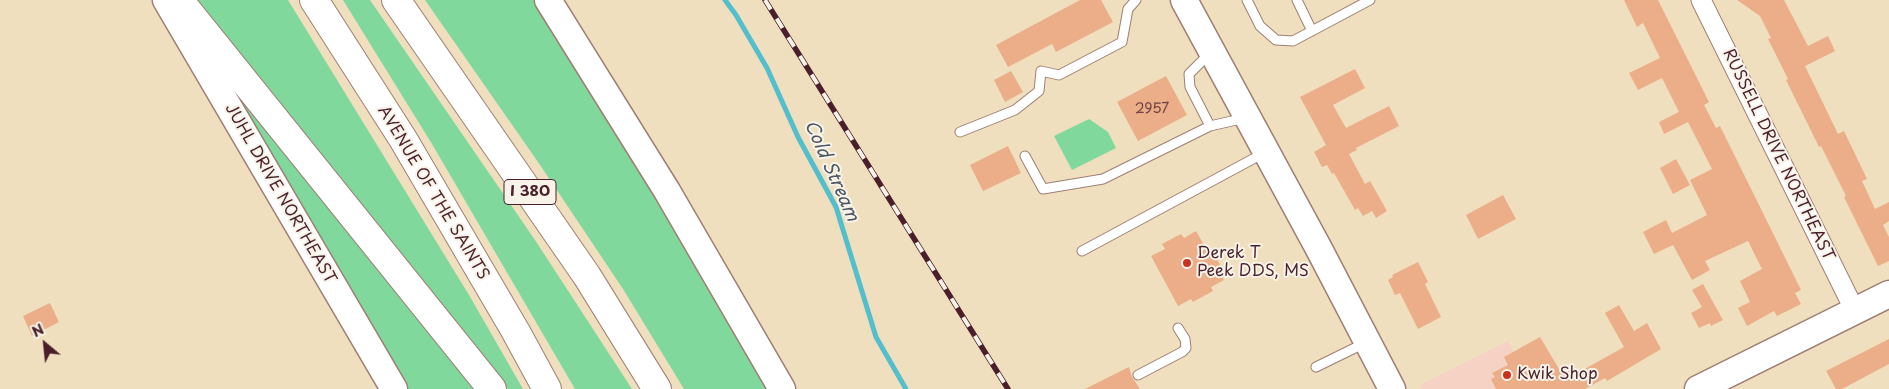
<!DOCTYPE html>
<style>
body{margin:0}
#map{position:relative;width:1889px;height:389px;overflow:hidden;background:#f0dfbe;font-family:"Playpen Sans",sans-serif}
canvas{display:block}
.north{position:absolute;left:20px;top:319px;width:50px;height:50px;-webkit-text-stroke:4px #f7f3e8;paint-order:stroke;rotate:332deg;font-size:14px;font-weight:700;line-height:20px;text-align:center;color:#4a1f2b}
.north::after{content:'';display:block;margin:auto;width:18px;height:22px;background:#4a1f2b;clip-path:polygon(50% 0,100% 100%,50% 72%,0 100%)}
</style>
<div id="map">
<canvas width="1889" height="389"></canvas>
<div class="north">N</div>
</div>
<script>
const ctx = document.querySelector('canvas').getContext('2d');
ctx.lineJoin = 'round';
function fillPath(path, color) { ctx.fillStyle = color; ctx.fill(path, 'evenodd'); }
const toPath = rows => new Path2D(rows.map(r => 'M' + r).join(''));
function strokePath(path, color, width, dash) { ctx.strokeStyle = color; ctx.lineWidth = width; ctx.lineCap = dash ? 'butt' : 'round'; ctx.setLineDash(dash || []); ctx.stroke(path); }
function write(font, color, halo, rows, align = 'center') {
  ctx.font = font + ' "Playpen Sans",sans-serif'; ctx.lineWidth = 4; ctx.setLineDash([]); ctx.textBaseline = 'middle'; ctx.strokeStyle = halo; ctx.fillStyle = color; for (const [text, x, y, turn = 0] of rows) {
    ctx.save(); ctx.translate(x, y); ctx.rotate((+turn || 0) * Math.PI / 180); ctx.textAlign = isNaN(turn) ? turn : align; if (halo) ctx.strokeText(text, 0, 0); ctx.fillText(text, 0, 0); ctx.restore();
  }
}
fillPath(toPath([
 [1508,341,1534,389,1422,389,1420,385]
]), '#f6d2c4');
fillPath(toPath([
 [197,0,288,0,469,295,523,389,508,389,267,90],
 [343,0,370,0,535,240,632,389,575,389,432,144],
 [425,0,535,0,601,102,770,389,684,389,623,289,538,162],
 [210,53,480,389,408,389],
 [1089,119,1108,132,1116,148,1072,170,1054,136]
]), '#80d89d');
strokePath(toPath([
 [725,0,736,15,767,68,798,137,836,207,876,337,906,389]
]), '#53bfcc', 5);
fillPath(toPath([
 [1080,0,1101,0,1113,22,1056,52,1052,44,1008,67,996,45],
 [1624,0,1658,0,1709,102,1704,105,1716,128,1720,126,1801,290,1795,293,1801,304,1777,316,1774,311,1747,326,1738,308,1750,302,1740,281,1762,269,1748,241,1705,261,1710,270,1692,280,1673,245,1654,254,1643,232,1666,220,1672,233,1707,215,1690,180,1712,169,1688,122,1664,134,1659,122,1679,112,1662,78,1638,90,1629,73,1660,58,1643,23,1637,27],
 [1737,0,1784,0,1808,46,1828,36,1835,51,1805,66,1838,134,1844,131,1867,179,1862,181,1875,209,1889,202,1889,221,1883,225,1889,237,1889,261,1878,266,1844,197,1846,196,1821,146,1819,147,1786,80,1788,79,1768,39,1771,38,1760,16],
 [1355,69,1365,88,1333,105,1346,128,1389,106,1399,126,1356,148,1357,150,1349,154,1365,184,1370,181,1387,211,1376,218,1372,211,1363,216,1358,208,1355,210,1334,173,1332,174,1327,165,1322,167,1314,152,1326,145,1300,97],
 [1011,71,1023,92,1005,102,994,80],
 [1166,76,1187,115,1138,141,1117,102],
 [1008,146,1021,173,983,191,970,165],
 [1676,159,1690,185,1673,194,1660,168],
 [1503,195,1516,219,1478,239,1466,215],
 [1196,231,1204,245,1206,244,1211,253,1213,252,1223,270,1220,272,1224,280,1211,287,1213,291,1193,302,1191,299,1178,306,1151,256,1165,249,1162,244,1181,234,1184,238],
 [1418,262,1428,282,1425,284,1441,317,1418,329,1400,293,1395,295,1388,280,1393,277,1392,275],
 [1703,284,1723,320,1711,326,1710,323,1699,328,1691,313,1702,307,1692,290],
 [50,303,59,322,32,336,23,316],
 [1619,305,1634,331,1647,323,1661,349,1607,381,1605,378,1585,389,1496,389,1491,379,1495,377,1492,373,1508,365,1504,357,1540,337,1559,369,1566,365,1572,376,1624,347,1605,313],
 [1889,339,1889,364,1842,389,1836,389,1826,371],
 [1129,367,1132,377,1140,389,1085,389]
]), '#ebae88');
const lane = toPath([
 [1247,0,1260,26,1276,40,1293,41,1370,0],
 [1297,0,1312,31],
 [1210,126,1190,87,1189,74,1210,53],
 [960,132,1015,110,1039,91,1041,71,1059,75,1122,42,1128,9,1136,0],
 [1025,156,1043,189,1103,179,1210,126,1245,118],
 [1082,251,1264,153],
 [1316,367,1365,343],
 [1138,375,1182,352,1186,348,1185,339,1178,328]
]);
const street = toPath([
 [1701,0,1855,311]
]);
const secondary = toPath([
 [166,0,394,389],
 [548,0,667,191,782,389],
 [1184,0,1319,249,1392,389],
 [1698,389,1889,294]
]);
const highway = toPath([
 [179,0,492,389],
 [314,0,403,139,516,332,547,389],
 [396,0,587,276,657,389]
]);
strokePath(lane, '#9d7f74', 11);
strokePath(street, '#9d7f74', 21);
strokePath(secondary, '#9d7f74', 29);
strokePath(highway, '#9d7f74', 30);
strokePath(lane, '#fff', 9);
strokePath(street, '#fff', 19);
strokePath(secondary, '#fff', 26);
strokePath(highway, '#fff', 28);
const rail = toPath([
 [765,0,1008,389]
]);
strokePath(rail, '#4a1f2b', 5.5);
strokePath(rail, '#f7f3e8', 4, [11]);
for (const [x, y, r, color] of [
 [1187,263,5,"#c8321e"],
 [1507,375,5,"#c8321e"]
]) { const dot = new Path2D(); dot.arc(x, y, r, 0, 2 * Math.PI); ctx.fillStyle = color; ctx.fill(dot); strokePath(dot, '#f7f3e8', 2); }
write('14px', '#724342', null, [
 ["2957",1152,109]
]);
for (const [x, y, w] of [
 [530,192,52]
]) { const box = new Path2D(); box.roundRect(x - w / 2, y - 12.5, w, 25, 4); ctx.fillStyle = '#f7f3e8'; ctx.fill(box); strokePath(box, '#4a1f2b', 1); }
write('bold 15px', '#4a1f2b', null, [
 ["I 380",530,192]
]);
write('16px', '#4a1f2b', '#f7f3e8', [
 ["RUSSELL DRIVE NORTHEAST",1778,155,64],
 ["AVENUE OF THE SAINTS",433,193,59],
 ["JUHL DRIVE NORTHEAST",280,194,60]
]);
write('16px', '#4a1f2b', '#f7f3e8', [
 ["Derek T",1197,254],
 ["Peek DDS, MS",1197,272],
 ["Kwik Shop",1517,375]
], 'left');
write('italic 18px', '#4d5763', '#f7f3e8', [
 ["Cold Stream",831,171,66]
]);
</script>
